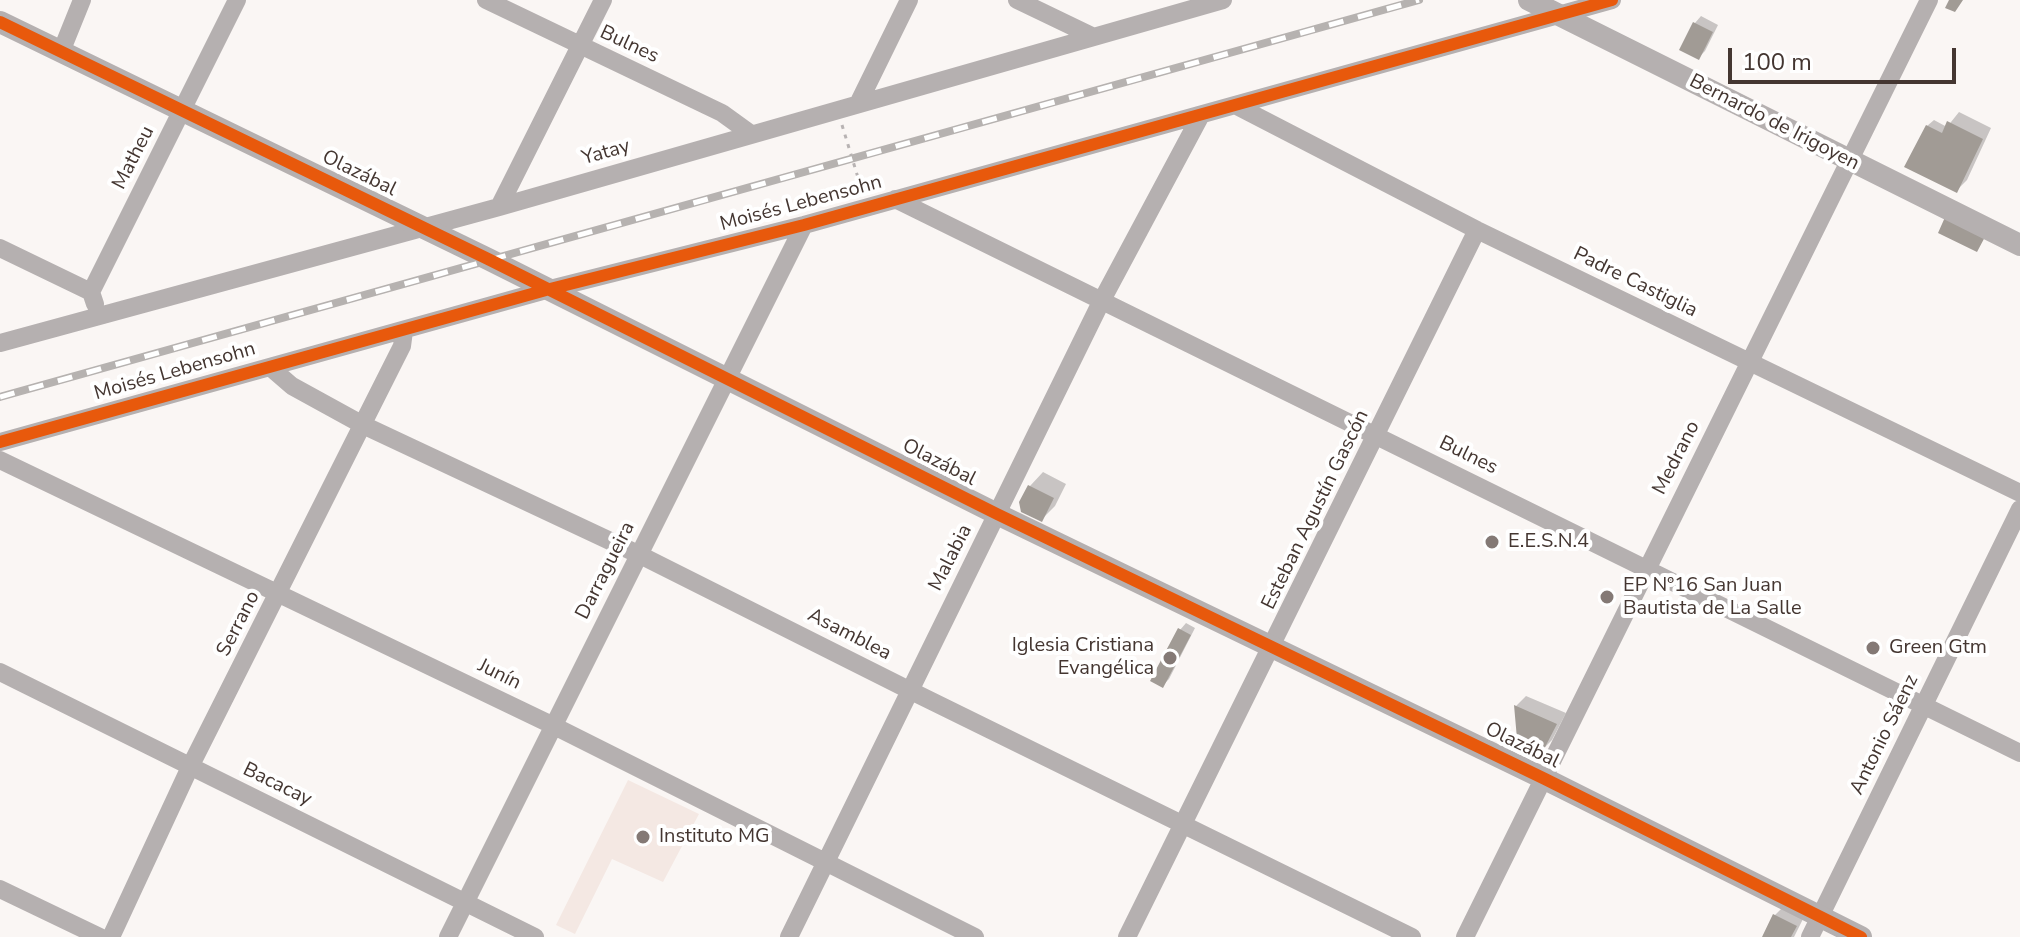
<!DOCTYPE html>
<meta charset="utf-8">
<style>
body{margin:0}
#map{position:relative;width:2020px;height:937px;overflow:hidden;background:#faf6f4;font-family:"Nunito Sans",sans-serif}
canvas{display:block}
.scale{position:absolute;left:1728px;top:48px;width:228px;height:36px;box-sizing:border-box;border:4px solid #443631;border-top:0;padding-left:10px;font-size:24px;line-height:28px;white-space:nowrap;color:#443631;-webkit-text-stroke:6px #fff;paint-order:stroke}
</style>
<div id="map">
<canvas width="2020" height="937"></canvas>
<div class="scale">100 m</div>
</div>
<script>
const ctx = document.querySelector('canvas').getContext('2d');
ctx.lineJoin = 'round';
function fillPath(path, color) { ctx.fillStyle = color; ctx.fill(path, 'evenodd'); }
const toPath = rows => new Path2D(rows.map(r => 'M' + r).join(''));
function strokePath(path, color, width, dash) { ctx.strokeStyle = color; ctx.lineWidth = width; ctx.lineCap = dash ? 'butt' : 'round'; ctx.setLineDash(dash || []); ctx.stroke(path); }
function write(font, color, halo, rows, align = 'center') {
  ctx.font = font + ' "Nunito Sans",sans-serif'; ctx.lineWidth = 8; ctx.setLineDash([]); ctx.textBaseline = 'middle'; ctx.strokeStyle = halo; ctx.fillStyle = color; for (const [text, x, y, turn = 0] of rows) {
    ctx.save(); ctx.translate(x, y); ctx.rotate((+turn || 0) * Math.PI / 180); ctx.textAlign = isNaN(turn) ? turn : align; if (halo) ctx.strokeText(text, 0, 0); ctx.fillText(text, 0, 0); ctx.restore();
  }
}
fillPath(toPath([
 [628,780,699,814,663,882,612,859,575,934,556,925]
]), '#f4e8e3');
fillPath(toPath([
 [1701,16,1718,25,1705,51,1699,57,1682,49,1695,23],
 [1959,112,1991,128,1967,180,1957,190,1927,126,1934,120,1947,127],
 [1043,472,1066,484,1055,506,1041,520,1030,486],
 [1186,623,1195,628,1169,679,1163,685,1180,630],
 [1526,696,1566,713,1552,740,1541,751,1520,749,1516,706],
 [1785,905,1805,915,1794,937,1764,937,1775,915]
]), '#0003');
fillPath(toPath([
 [1949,0,1963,0,1955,12,1945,8],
 [1693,22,1713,32,1699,60,1679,50],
 [1947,121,1983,139,1957,193,1904,167,1926,125,1942,133],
 [1946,215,1986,235,1977,252,1938,233],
 [1028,485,1054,498,1042,522,1021,512,1019,502],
 [1178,628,1191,635,1163,688,1150,681],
 [1514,705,1557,724,1542,753,1531,756,1518,750],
 [1773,914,1797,926,1791,937,1762,937]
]), '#a19b95');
strokePath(toPath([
 [842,125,863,194]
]), '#b8b3b3', 3, [4, 6]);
strokePath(toPath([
 [486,0,722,113,751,134],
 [1017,0,1092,36],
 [61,52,82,0],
 [858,104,909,0],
 [1235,105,1477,230,2020,493],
 [895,199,2020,753],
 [499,207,603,0],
 [0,248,91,292,95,304],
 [91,292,237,0],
 [0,343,499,207,1223,0],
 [270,367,292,386,363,425,640,555,909,690,1412,937],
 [0,442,546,290,804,225,1612,0],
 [0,460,552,725,975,937],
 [0,672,535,937],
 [0,889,100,937],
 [111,937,190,767,402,346,404,331],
 [448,937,804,225],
 [789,937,1101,302,1201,115],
 [1127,937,1477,230],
 [1465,937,1929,0],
 [1810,937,2020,509]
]), '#b5b0b0', 18);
strokePath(toPath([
 [1529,0,2020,245],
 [0,22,488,259,997,514,1545,779,1861,937]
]), '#b5b0b0', 22);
const rail = toPath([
 [0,397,1419,0]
]);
strokePath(rail, '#b6b2b0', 8);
strokePath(rail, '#fff', 5, [15]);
strokePath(toPath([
 [0,22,488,259,997,514,1545,779,1861,937],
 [0,442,546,290,804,225,1612,0]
]), '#e8590c', 12);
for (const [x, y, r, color] of [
 [1492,542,8,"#847975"],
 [1607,597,8,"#847975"],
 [1873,648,8,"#847975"],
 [1170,658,8,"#847975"],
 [643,837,8,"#847975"]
]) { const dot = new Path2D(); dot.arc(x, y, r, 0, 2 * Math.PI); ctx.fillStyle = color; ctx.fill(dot); strokePath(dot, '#fff', 3); }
write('20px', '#443631', '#fff', [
 ["Bulnes",629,45,25],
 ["Bernardo de Irigoyen",1774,123,27],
 ["Yatay",606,153,-16],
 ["Matheu",134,158,-63],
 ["Olazábal",359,174,26],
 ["Moisés Lebensohn",801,204,-15],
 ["Padre Castiglia",1635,283,26],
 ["Moisés Lebensohn",175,372,-16],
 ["Bulnes",1468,456,26],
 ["Medrano",1677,458,-63],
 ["Olazábal",939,463,27],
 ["Esteban Agustín Gascón",1316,510,-64],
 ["Malabia",951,558,-63],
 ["Darragueira",606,571,-63],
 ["Serrano",239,624,-63],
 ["Asamblea",849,635,27],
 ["Junín",499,675,26],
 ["Antonio Sáenz",1885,735,-64],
 ["Olazábal",1522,746,26],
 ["Bacacay",277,785,26]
]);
write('20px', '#443631', '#fff', [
 ["E.E.S.N.4",1508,542],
 ["EP Nº16 San Juan",1623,586],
 ["Bautista de La Salle",1623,609],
 ["Iglesia Cristiana",1154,646,"right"],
 ["Evangélica",1154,669,"right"],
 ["Green Gtm",1889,648],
 ["Instituto MG",659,837]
], 'left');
</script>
